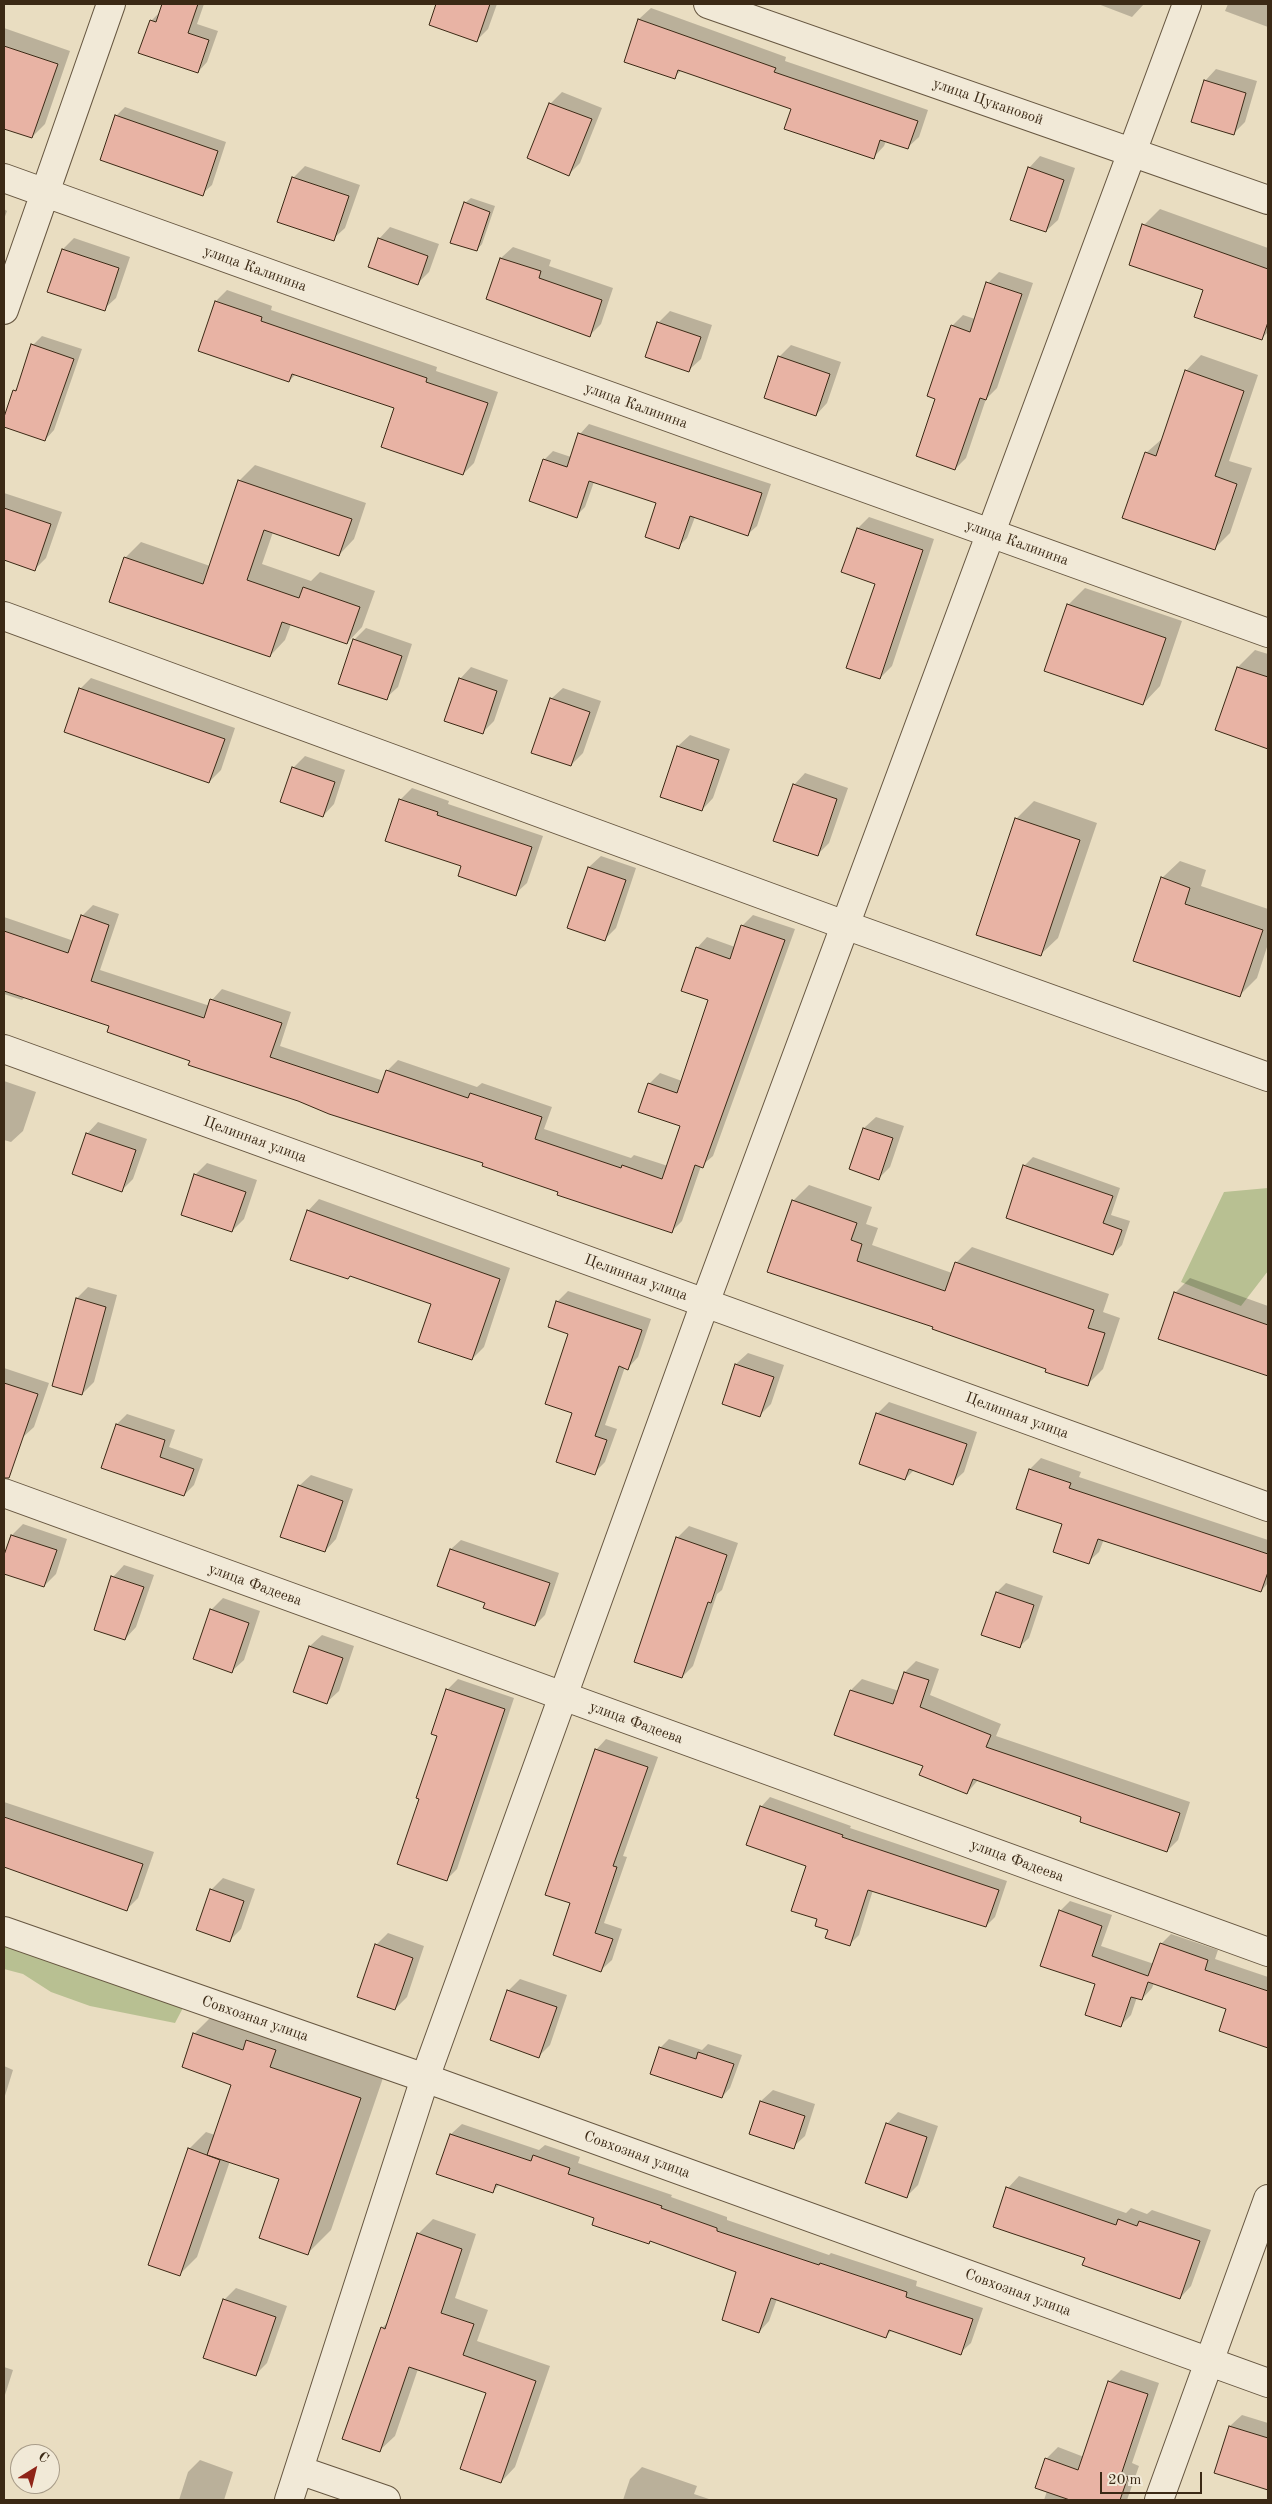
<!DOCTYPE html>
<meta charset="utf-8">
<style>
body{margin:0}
#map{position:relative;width:1272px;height:2504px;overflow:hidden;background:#e9ddc1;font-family:"Old Standard TT",serif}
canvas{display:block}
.frame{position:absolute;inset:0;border:5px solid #3b2915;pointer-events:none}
.north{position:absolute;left:10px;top:2444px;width:50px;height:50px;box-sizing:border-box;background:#f1e9d7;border:1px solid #a89c89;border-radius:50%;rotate:36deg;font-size:14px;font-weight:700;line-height:20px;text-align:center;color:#3b2915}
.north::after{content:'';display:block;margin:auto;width:18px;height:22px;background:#8f2418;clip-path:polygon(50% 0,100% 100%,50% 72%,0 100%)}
.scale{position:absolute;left:1100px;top:2472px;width:102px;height:22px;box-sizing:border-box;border:2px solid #3b2915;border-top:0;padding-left:6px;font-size:15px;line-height:18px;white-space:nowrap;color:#3b2915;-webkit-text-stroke:4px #f1e9d7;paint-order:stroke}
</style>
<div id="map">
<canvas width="1272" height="2504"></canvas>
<div class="frame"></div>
<div class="north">С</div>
<div class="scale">20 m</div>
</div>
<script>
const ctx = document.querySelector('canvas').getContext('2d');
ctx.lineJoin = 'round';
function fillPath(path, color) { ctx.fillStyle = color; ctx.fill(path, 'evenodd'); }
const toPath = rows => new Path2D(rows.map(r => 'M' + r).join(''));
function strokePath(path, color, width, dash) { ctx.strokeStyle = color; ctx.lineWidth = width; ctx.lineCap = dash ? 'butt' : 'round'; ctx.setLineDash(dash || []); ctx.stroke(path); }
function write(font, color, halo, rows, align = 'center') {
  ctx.font = font + ' "Old Standard TT",serif'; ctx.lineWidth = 4.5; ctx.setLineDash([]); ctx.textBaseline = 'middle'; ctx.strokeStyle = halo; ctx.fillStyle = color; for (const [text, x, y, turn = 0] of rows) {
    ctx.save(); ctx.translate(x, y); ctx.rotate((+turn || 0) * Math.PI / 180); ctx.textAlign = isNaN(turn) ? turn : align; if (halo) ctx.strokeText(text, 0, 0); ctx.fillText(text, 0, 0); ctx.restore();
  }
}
fillPath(toPath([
 [1268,1188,1268,1271,1241,1306,1181,1282,1224,1192],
 [4,1942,184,2006,175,2023,90,2006,51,1992,23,1974,4,1969]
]), '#b8c092');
fillPath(toPath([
 [164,4,204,4,197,24,218,31,207,62,198,72,151,21,161,11],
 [438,4,497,4,488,29,477,40,431,24],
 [1098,4,1144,4,1132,17],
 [1228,4,1268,4,1268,27,1225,11],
 [651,8,786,57,785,61,928,110,919,137,907,148,886,141,884,146,873,158,792,108,682,70,674,77,625,61,639,19],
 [4,28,70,51,45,124,32,137,4,127],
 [1216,69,1257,81,1245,122,1233,134,1205,81],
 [562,92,602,108,580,163,569,174,529,158,550,104],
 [125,107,226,142,212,185,202,194,116,116],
 [1040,156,1075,168,1058,220,1046,231,1029,168],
 [305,166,360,185,345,228,333,239,293,178],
 [471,198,495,206,482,244,477,250,465,203],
 [4,209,7,211,4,219],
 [1160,209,1268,248,1268,332,1262,338,1204,289,1144,225],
 [390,227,439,244,429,272,418,283,379,239],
 [74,238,130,257,116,298,104,309,49,291,63,249],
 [513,247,551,260,549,266,613,288,601,324,590,335,488,299,501,258],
 [999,272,1033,283,997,388,986,399,966,458,955,469,937,398,952,326,963,315,975,319,988,283],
 [227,290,272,306,271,310,437,367,436,371,498,392,474,463,463,474,395,407,296,374,289,381,199,350,216,301],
 [670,311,712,325,701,359,689,370,658,323],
 [42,336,82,349,54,430,45,440,4,425,14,391,19,386,33,345],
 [791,345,841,362,827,403,816,415,779,357],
 [1201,355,1258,375,1229,461,1252,468,1230,533,1214,549,1146,453,1163,438,1186,371],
 [589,424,771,484,757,526,747,535,695,517,687,538,678,547,657,503,594,482,585,507,576,516,544,460,553,451,571,457,580,434],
 [255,465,366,503,354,539,339,555,273,532,262,564,311,581,320,572,375,591,362,627,347,643,291,624,285,640,270,656,125,558,141,542,210,566,239,481],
 [4,493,62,512,46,558,35,569,4,559],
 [869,517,934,539,892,666,880,678,876,583,858,528],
 [1085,588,1182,621,1160,686,1143,704,1068,605],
 [366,628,412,644,398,687,386,698,354,640],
 [1255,650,1268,654,1268,747,1217,730,1238,667],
 [471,667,508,680,494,721,482,733,460,679],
 [91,678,235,728,221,770,209,782,80,689],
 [563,688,601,701,583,753,571,765,551,699],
 [690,735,730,749,713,798,702,810,678,746],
 [305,756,345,770,334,804,323,816,293,768],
 [805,773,848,788,829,843,817,855,794,785],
 [412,788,449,801,448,804,543,836,527,883,515,894,463,866,400,800],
 [1034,801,1097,823,1058,938,1040,955,1016,819],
 [601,856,636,868,616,928,605,939,569,927,589,867],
 [1180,861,1206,870,1201,886,1268,909,1268,944,1257,978,1239,996,1162,878],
 [93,905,119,914,100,970,210,1006,212,1000,222,989,291,1012,280,1046,384,1081,387,1071,398,1060,477,1087,482,1083,552,1107,544,1129,631,1158,634,1155,668,1166,682,1125,649,1084,660,1073,682,1081,709,1000,697,948,707,937,735,947,742,926,753,915,795,929,713,1156,701,1166,682,1221,671,1232,485,1163,191,1060,111,1025,25,997,22,1000,4,994,4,917,74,941,82,916],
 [4,1081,36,1092,23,1131,11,1142,4,1140],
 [876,1117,904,1126,890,1167,879,1178,864,1128],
 [98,1122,147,1139,133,1179,122,1190,87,1134],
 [1033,1157,1120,1188,1111,1215,1130,1221,1122,1245,1113,1254,1024,1166],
 [207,1163,257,1180,244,1219,232,1231,195,1175],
 [809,1185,872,1207,866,1224,878,1228,872,1245,952,1273,956,1263,972,1247,1109,1294,1103,1312,1120,1318,1103,1369,1087,1385,934,1326,769,1272,793,1201],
 [319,1199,510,1268,484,1347,472,1359,433,1303,351,1275,348,1278,308,1211],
 [1190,1278,1268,1306,1268,1375,1160,1338,1175,1293],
 [88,1287,117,1295,94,1382,82,1394,77,1298],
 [568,1291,651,1319,638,1357,628,1368,625,1367,605,1425,617,1429,605,1462,594,1473,574,1412,570,1333,557,1302],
 [748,1353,784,1365,771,1404,760,1415,723,1403,736,1364],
 [4,1368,49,1383,34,1427,22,1438,4,1432],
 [889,1402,977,1432,964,1472,952,1483,914,1470,905,1479,877,1414],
 [127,1414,175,1430,169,1447,203,1459,194,1485,184,1495,103,1467,117,1424],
 [1041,1458,1081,1472,1079,1477,1268,1540,1268,1583,1261,1591,1104,1539,1099,1552,1088,1562,1064,1524,1017,1508,1030,1469],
 [311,1475,353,1489,336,1539,325,1551,299,1486],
 [23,1524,67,1539,56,1574,44,1586,4,1572,4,1559,12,1535],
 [689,1526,738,1543,722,1590,717,1594,693,1666,682,1677,677,1538],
 [461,1540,559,1573,545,1615,535,1625,486,1602,451,1549],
 [124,1565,154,1575,136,1627,125,1639,113,1577],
 [1006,1583,1043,1596,1029,1638,1019,1647,997,1592],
 [223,1598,260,1611,244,1660,232,1671,211,1610],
 [322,1635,354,1646,339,1691,327,1702,310,1646],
 [916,1661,939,1669,930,1695,1001,1724,996,1736,1190,1802,1178,1840,1167,1851,1083,1816,978,1780,967,1793,924,1765,836,1735,851,1690,862,1679,899,1691,905,1672],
 [458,1679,514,1698,457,1869,446,1880,421,1798,438,1735,447,1690],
 [606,1739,658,1757,623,1856,627,1857,604,1923,622,1929,612,1960,601,1970,572,1902,596,1750],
 [770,1797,851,1826,850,1828,1007,1881,995,1917,986,1926,873,1890,859,1935,849,1945,818,1918,808,1865,761,1807],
 [4,1802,154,1852,138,1898,126,1910,4,1865],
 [223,1878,255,1889,241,1929,230,1940,211,1890],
 [1070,1901,1112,1915,1101,1946,1154,1964,1161,1944,1171,1934,1218,1950,1215,1959,1268,1977,1268,2042,1265,2046,1228,2008,1154,1983,1152,1988,1142,1999,1137,1997,1131,2015,1121,2025,1096,1984,1060,1911],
 [388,1933,424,1946,407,1997,395,2009,376,1945],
 [520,1979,567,1995,550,2045,539,2056,508,1991],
 [218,2010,384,2075,331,2230,307,2254,280,2179,230,2161,197,2257,180,2274,189,2149,206,2132,215,2135,232,2084,194,2034],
 [669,2039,702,2050,708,2044,742,2055,730,2088,722,2097,660,2048],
 [4,2066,13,2070,4,2099],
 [773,2090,815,2104,805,2136,793,2147,751,2133,761,2101],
 [898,2112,938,2126,918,2185,907,2196,887,2124],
 [462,2124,539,2150,545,2145,580,2157,578,2163,672,2195,671,2197,727,2217,727,2220,829,2255,831,2253,917,2281,916,2286,983,2308,971,2343,960,2353,892,2330,886,2336,777,2299,769,2321,759,2332,738,2271,651,2240,648,2243,595,2218,500,2184,492,2192,451,2134],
 [1019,2176,1126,2213,1131,2208,1147,2214,1152,2210,1211,2230,1191,2286,1180,2298,1086,2257,1008,2188],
 [433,2219,476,2234,455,2298,488,2310,477,2341,550,2366,515,2467,501,2482,488,2392,418,2369,395,2436,380,2450,382,2328,389,2321,418,2234],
 [236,2288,287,2306,267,2363,255,2375,224,2300],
 [4,2367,13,2370,4,2398],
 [1121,2370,1159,2383,1132,2463,1139,2466,1127,2500,1044,2500,1047,2491,1046,2459,1058,2447,1084,2457,1109,2382],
 [1242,2415,1268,2423,1267,2488,1216,2472,1230,2426],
 [200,2460,233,2472,224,2500,179,2500,188,2472],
 [642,2467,697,2486,694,2494,712,2500,623,2500,630,2479]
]), '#0003');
const building = toPath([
 [162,4,198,4,188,33,209,40,198,73,138,53,150,20,156,22,162,4],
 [436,4,490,4,477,42,429,25,436,4],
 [638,19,776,68,774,72,918,121,908,149,880,140,874,159,784,129,791,109,678,70,675,79,624,62,638,19],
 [4,46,58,64,32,138,4,129,4,46],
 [1204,80,1246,93,1234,135,1191,122,1204,80],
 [549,103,592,119,569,176,527,158,549,103],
 [115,115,218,151,203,196,100,160,115,115],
 [1028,167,1064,180,1046,232,1010,220,1028,167],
 [292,177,349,196,334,241,277,222,292,177],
 [464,202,490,212,477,251,450,243,464,202],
 [1142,224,1268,269,1268,322,1262,340,1194,317,1203,290,1129,265,1142,224],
 [378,238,428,256,418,285,368,267,378,238],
 [62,249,119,268,105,311,47,292,62,249],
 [500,258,541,271,539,278,602,300,590,337,486,299,500,258],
 [986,282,1022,294,986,400,980,398,955,470,916,456,935,399,927,396,951,325,970,332,986,282],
 [215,301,262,317,261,321,427,378,426,382,488,403,463,475,381,447,394,408,292,374,289,382,198,351,215,301],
 [657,322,701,337,689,372,645,357,657,322],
 [31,344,74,359,45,441,4,427,4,417,13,390,16,391,31,344],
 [778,356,830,374,816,416,764,398,778,356],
 [1185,370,1244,391,1215,476,1237,484,1215,550,1122,518,1145,452,1156,456,1185,370],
 [578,433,762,493,748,536,690,516,679,549,645,537,656,503,589,481,577,518,529,501,543,459,567,467,578,433],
 [238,480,352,519,339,556,264,530,247,580,299,598,303,587,360,607,347,644,282,622,270,657,109,602,124,557,203,584,238,480],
 [4,508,51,524,35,571,4,560,4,508],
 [857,528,923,550,880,679,846,668,875,584,841,572,857,528],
 [1067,604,1166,638,1143,705,1044,671,1067,604],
 [353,639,402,656,387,700,338,684,353,639],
 [1237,667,1268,677,1268,749,1215,730,1237,667],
 [459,678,497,691,483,734,444,721,459,678],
 [79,688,225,739,209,783,64,732,79,688],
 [550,698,590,712,571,766,531,753,550,698],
 [677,746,719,760,702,811,660,797,677,746],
 [292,767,335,782,323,817,280,802,292,767],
 [793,784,837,799,818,856,773,841,793,784],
 [399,799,438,812,437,815,532,847,516,896,458,876,461,866,385,841,399,799],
 [1015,818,1080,840,1041,956,976,935,1015,818],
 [588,867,626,880,605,941,567,928,588,867],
 [1161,877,1190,888,1185,904,1263,930,1240,997,1133,961,1161,877],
 [81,915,109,925,91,981,204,1018,210,999,282,1023,270,1057,378,1093,386,1070,468,1098,470,1093,542,1117,535,1139,621,1168,622,1165,662,1179,680,1126,638,1112,648,1083,677,1093,708,1000,681,991,696,947,730,959,741,925,785,940,703,1168,695,1165,672,1233,557,1195,558,1192,482,1166,483,1163,329,1114,298,1101,188,1065,190,1061,107,1032,109,1026,4,991,4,931,68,953,81,915],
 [863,1128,893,1138,879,1180,849,1169,863,1128],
 [86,1133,136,1150,122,1192,72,1174,86,1133],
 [1023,1165,1113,1196,1103,1223,1122,1230,1113,1255,1006,1218,1023,1165],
 [194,1174,246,1192,232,1232,181,1215,194,1174],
 [792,1200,857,1223,851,1240,862,1244,857,1261,945,1291,955,1262,1094,1310,1088,1328,1105,1333,1088,1386,1045,1372,1046,1369,932,1329,933,1327,767,1272,792,1200],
 [307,1210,500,1279,472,1360,418,1342,431,1304,350,1276,348,1279,290,1260,307,1210],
 [1174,1292,1268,1325,1268,1376,1158,1339,1174,1292],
 [76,1298,106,1307,82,1395,52,1386,76,1298],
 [556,1301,642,1330,628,1370,619,1366,595,1436,607,1440,595,1475,556,1462,572,1413,545,1404,568,1334,548,1327,556,1301],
 [735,1364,774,1377,760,1417,722,1404,735,1364],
 [4,1383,38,1394,9,1478,4,1478,4,1383],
 [876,1413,967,1444,953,1485,909,1469,905,1480,859,1464,876,1413],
 [116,1424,165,1440,160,1457,194,1469,184,1496,101,1468,116,1424],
 [1029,1469,1071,1483,1069,1488,1268,1554,1268,1572,1261,1592,1098,1539,1089,1564,1053,1552,1062,1524,1016,1509,1029,1469],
 [298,1485,343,1501,325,1552,280,1537,298,1485],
 [11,1535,57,1550,44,1587,4,1574,4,1555,11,1535],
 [676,1537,727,1555,711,1603,708,1602,682,1678,634,1662,676,1537],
 [450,1549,550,1583,535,1626,483,1608,485,1603,437,1586,450,1549],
 [111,1576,144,1587,125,1640,94,1630,111,1576],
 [996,1592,1034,1605,1020,1648,981,1635,996,1592],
 [210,1609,249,1623,232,1673,193,1659,210,1609],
 [309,1646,343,1658,327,1704,293,1692,309,1646],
 [904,1672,929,1680,920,1707,991,1735,986,1747,1180,1813,1167,1852,1080,1822,1081,1817,973,1779,967,1794,919,1775,923,1766,834,1735,850,1690,893,1704,904,1672],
 [446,1689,505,1709,447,1881,397,1864,419,1799,416,1798,437,1736,431,1734,446,1689],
 [595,1749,648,1767,613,1866,617,1867,595,1933,613,1939,601,1972,553,1955,570,1903,545,1895,595,1749],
 [760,1806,843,1835,842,1837,999,1890,986,1927,868,1890,850,1946,825,1938,828,1930,815,1926,817,1919,791,1911,806,1866,746,1845,760,1806],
 [4,1817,143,1864,127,1911,4,1867,4,1817],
 [210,1889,244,1901,230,1942,196,1930,210,1889],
 [1059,1910,1102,1926,1092,1956,1148,1976,1160,1943,1208,1960,1205,1970,1268,1991,1268,2048,1219,2031,1226,2009,1148,1982,1142,2000,1131,1997,1121,2027,1085,2015,1095,1984,1040,1966,1059,1910],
 [375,1944,413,1958,395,2010,357,1997,375,1944],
 [507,1990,557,2007,539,2058,490,2040,507,1990],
 [193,2033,243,2050,246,2040,276,2050,270,2067,361,2098,308,2255,259,2238,279,2179,207,2155,231,2085,182,2067,193,2033],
 [659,2047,696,2059,698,2052,734,2064,722,2098,650,2074,659,2047],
 [760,2101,805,2116,794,2149,749,2134,760,2101],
 [886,2123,927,2137,907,2198,865,2183,886,2123],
 [450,2134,531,2161,533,2155,570,2168,568,2174,662,2206,661,2208,717,2228,717,2231,819,2265,820,2263,907,2292,906,2297,973,2319,961,2355,889,2330,886,2338,771,2298,759,2333,722,2320,736,2272,650,2241,649,2244,592,2225,594,2218,496,2184,493,2193,436,2174,450,2134],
 [188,2148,220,2160,180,2276,148,2265,188,2148],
 [1006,2187,1116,2225,1118,2219,1137,2226,1139,2221,1200,2241,1180,2299,1082,2265,1085,2258,993,2227,1006,2187],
 [417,2233,462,2249,441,2313,474,2324,463,2355,536,2381,501,2483,460,2469,486,2393,409,2367,380,2452,342,2439,381,2327,385,2329,417,2233],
 [223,2299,276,2317,256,2376,203,2358,223,2299],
 [1108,2381,1148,2394,1121,2475,1128,2477,1120,2500,1070,2500,1035,2488,1045,2458,1078,2470,1108,2381],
 [1229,2426,1268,2438,1268,2490,1214,2473,1229,2426]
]);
fillPath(building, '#e8b3a4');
strokePath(building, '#3b2915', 1);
const street = toPath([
 [708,4,1268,200],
 [4,178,1268,633],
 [4,310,111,4],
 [4,616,845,925,1268,1077],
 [4,1049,1268,1507],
 [4,1493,1268,1952],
 [4,1931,425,2078,1268,2383],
 [299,2470,386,2500],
 [289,2500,425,2078,705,1303,1187,4],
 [1159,2500,1268,2199]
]);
strokePath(street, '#665640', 30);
strokePath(street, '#f1e9d7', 28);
write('15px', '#3b2915', '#f1e9d7', [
 ["улица Цукановой",988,102,19],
 ["улица Калинина",255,269,20],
 ["улица Калинина",636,406,20],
 ["улица Калинина",1017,543,20],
 ["Целинная улица",255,1140,20],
 ["Целинная улица",636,1278,20],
 ["Целинная улица",1017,1416,20],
 ["улица Фадеева",255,1585,20],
 ["улица Фадеева",636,1723,20],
 ["улица Фадеева",1017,1861,20],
 ["Совхозная улица",255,2019,19],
 ["Совхозная улица",637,2155,20],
 ["Совхозная улица",1018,2293,20]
]);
</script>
